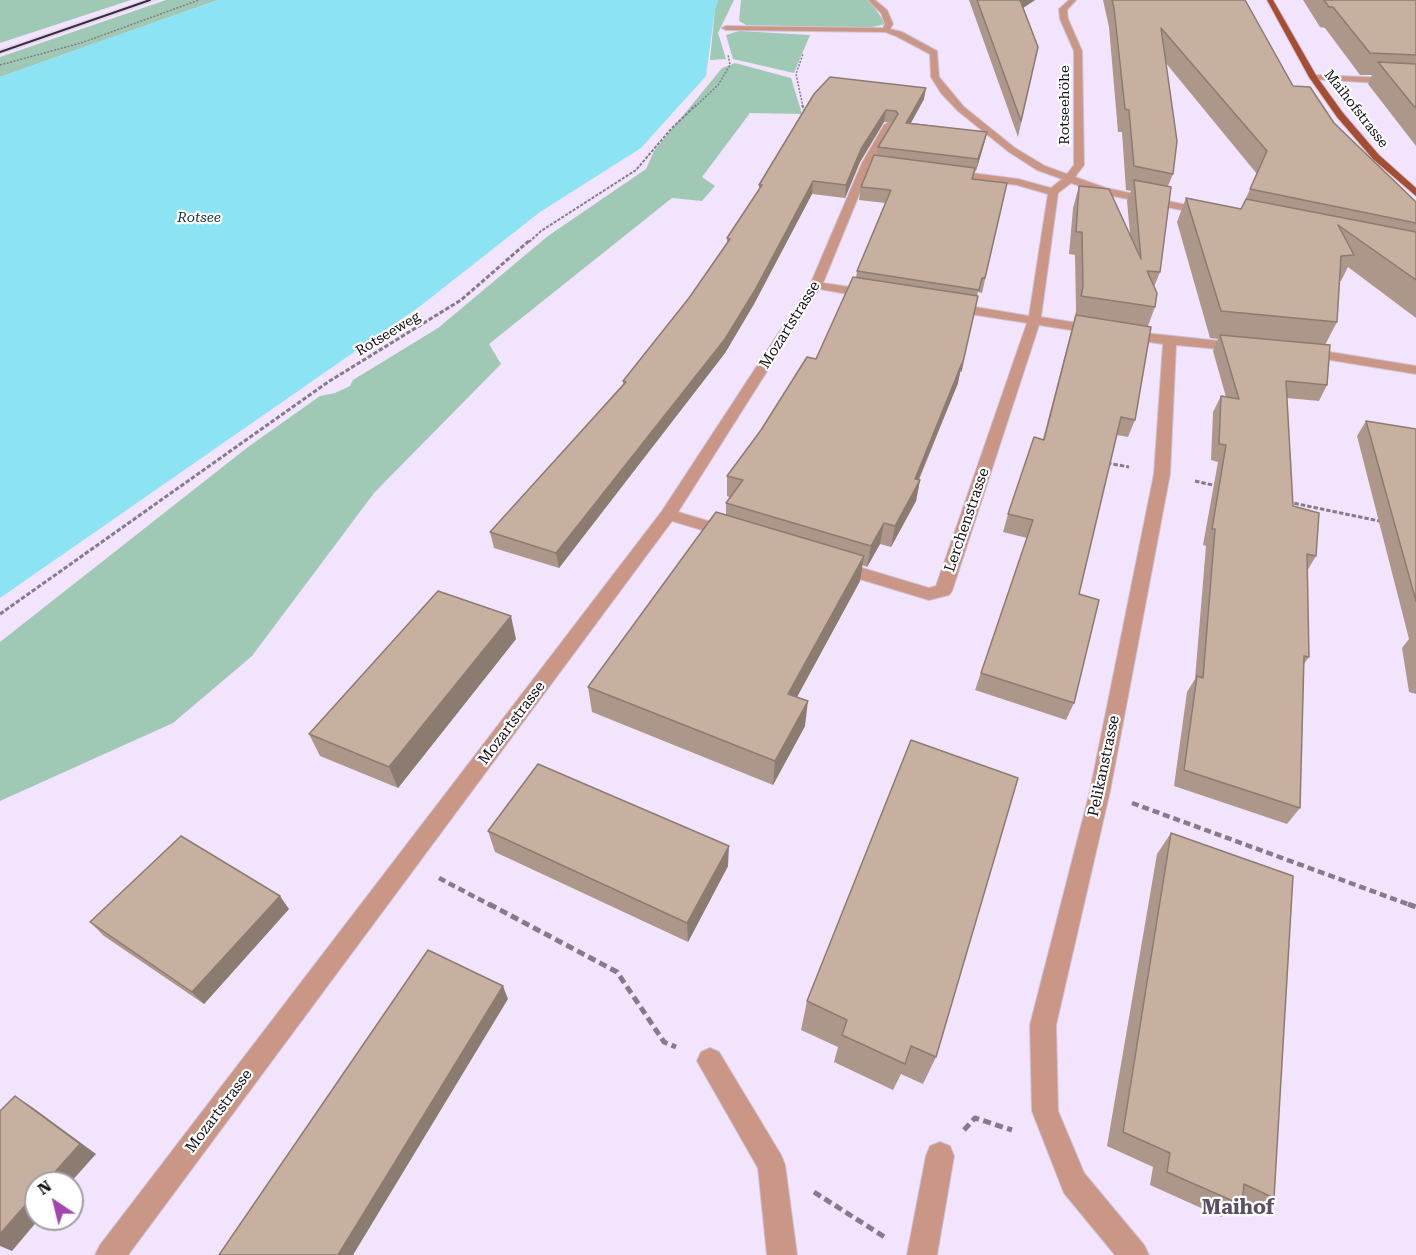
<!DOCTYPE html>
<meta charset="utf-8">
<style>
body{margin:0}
#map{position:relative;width:1416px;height:1255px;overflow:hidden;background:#f2e4fc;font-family:"Roboto Serif",serif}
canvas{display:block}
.north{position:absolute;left:24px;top:1171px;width:60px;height:60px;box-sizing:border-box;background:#fff;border:2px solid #a19fa2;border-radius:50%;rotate:325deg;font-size:16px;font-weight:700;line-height:24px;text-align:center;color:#130f16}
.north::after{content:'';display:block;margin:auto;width:21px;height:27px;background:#a446af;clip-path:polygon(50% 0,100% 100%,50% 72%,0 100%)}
</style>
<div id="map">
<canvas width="1416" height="1255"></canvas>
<div class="north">N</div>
</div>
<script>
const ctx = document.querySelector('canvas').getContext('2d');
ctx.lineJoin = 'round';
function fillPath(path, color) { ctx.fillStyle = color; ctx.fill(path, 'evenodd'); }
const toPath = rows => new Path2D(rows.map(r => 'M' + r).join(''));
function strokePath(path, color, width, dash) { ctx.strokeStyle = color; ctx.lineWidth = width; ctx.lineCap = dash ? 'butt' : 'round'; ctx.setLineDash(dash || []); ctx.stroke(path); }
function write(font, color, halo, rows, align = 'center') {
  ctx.font = font + ' "Roboto Serif",serif'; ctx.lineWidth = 4.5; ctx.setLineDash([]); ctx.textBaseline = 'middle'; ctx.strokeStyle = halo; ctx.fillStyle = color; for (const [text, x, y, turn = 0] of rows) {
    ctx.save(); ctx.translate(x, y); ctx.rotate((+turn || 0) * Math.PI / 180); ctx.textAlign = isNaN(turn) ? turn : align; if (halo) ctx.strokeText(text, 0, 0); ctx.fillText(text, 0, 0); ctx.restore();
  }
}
fillPath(toPath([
 [143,0,159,0,0,55,0,49]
]), '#e5d4f1');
fillPath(toPath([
 [0,0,131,0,0,43],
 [166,0,218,0,0,77,0,57],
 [718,0,734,0,718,33,726,59,710,60,715,9],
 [741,0,869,0,886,24,867,28,746,25,739,21],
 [739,31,810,35,794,73,733,59,726,35],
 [735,63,791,78,802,114,750,113,702,177,715,186,702,201,672,198,489,344,501,364,374,493,252,656,173,723,0,801,0,642,248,447,320,396,335,393,350,386,353,380,438,328,548,236,646,169,654,151,722,68]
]), '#9fc9b4');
fillPath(toPath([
 [218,0,718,0,715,9,706,76,641,148,540,212,419,307,0,598,0,77]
]), '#8be3f3');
const lane = toPath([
 [940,1142,950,1146,954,1156,937,1255,907,1255,926,1156,930,1146,940,1142]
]);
const street = toPath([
 [868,0,875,0,887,10,893,24,890,29,902,32,937,51,939,77,964,107,1015,148,1045,166,1067,174,1074,165,1074,51,1060,19,1059,9,1069,0,1076,0,1067,10,1068,19,1082,51,1084,165,1075,177,1106,188,1206,209,1211,212,1206,215,1103,194,1071,183,1058,193,1041,317,1096,326,1102,330,1096,334,1039,325,952,591,949,595,929,600,833,571,831,567,833,563,839,561,929,588,936,586,1027,323,951,311,945,307,951,303,1029,316,1048,194,1017,185,949,176,944,173,949,170,1018,179,1051,188,1062,179,1037,170,1009,152,958,111,941,93,931,77,930,54,896,36,885,32,726,30,722,28,726,26,883,28,885,24,881,13,868,0],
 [1313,75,1416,79,1416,85,1310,79,1310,75,1313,75],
 [889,122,894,125,872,163,823,283,871,290,877,294,871,298,819,289,678,512,735,529,737,533,735,537,729,538,672,521,128,1255,95,1255,100,1245,662,511,810,285,862,163,884,125,889,122],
 [1126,331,1239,343,1246,347,1239,351,1176,345,1170,474,1110,791,1056,1025,1058,1111,1084,1173,1144,1245,1149,1255,1115,1255,1064,1193,1032,1111,1030,1025,1090,791,1154,474,1163,344,1121,338,1120,335,1121,332,1126,331],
 [1305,348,1416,366,1416,374,1300,355,1298,352,1305,348],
 [710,1048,719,1052,781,1155,785,1165,797,1255,767,1255,758,1168,697,1061,701,1052,710,1048]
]);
const primary = toPath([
 [1267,0,1273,0,1317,77,1343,113,1379,155,1416,188,1416,196,1373,159,1337,117,1309,77,1267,0]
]);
strokePath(lane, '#cec2d7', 2);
strokePath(street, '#cec2d7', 2);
strokePath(primary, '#cec2d7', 2);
strokePath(toPath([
 [0,65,81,43,199,0],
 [695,107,718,85,730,65,728,54],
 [803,107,796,74,803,54]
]), '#857b8b', 1.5, [2, 1.5]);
strokePath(toPath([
 [802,105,806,113],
 [529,242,541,231,636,170,671,129,696,105]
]), '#857b8b', 2, [3, 1.5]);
strokePath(toPath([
 [1107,463,1129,467],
 [1195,481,1217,486],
 [1288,502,1384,522],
 [0,614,328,382,461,300,530,240]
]), '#857b8b', 3, [4.5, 2]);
strokePath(toPath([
 [1132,803,1413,906],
 [439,878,492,906]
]), '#857b8b', 4.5, [7, 4]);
strokePath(toPath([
 [489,904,617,972,664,1042,676,1047],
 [1408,904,1416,907],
 [964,1130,975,1118,1012,1130],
 [814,1192,886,1238]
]), '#857b8b', 5, [8, 4.5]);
fillPath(lane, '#ca9787');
fillPath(street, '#ca9787');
fillPath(primary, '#a64d31');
strokePath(toPath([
 [0,52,150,0]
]), '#312c35', 2);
fillPath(toPath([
 [969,0,1035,0,1023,8,1038,47,1018,137],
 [1103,0,1245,0,1293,86,1334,123,1416,202,1416,318,1348,267,1341,281,1339,281,1337,322,1325,345,1327,385,1319,401,1287,398,1293,506,1316,556,1307,571,1309,657,1304,664,1300,808,1287,824,1174,786,1187,692,1195,679,1206,546,1203,545,1218,462,1211,460,1213,412,1221,396,1226,397,1213,351,1218,339,1210,338,1177,222,1186,198,1241,209,1257,174,1165,62,1173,174,1168,186,1160,272,1154,287,1155,307,1148,326,1135,420,1128,437,1117,435,1079,594,1074,703,1066,720,975,690,1027,538,1003,532,1008,514,1043,439,1074,320,1076,311,1075,255,1069,254,1073,208,1079,186,1130,234,1127,201,1131,191,1126,190,1122,132,1118,132,1109,27],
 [1303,0,1416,0,1416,146,1368,84,1372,75,1360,75,1325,28,1320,27],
 [814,94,924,99,911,123,987,132,984,144,976,171,975,171,973,179,1007,183,982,293,978,292,956,391,958,383,919,480,920,480,916,501,891,547,880,544,867,567,862,565,860,581,797,697,805,726,773,785,592,712,588,687,726,515,726,503,731,498,727,496,727,476,816,359,856,278,857,271,885,203,859,200,861,187,877,156,878,147,893,123,884,122,860,162,845,198,812,194,754,304,725,353,559,568,494,548,490,532,623,384,623,381,689,298,727,243,727,238,759,189,759,185],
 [1366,421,1416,429,1416,694,1409,692,1402,648,1409,639,1357,436],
 [516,639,398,788,320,756,309,734],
 [488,831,728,866,688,942,495,852],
 [1171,833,1274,1198,1252,1210,1242,1205,1221,1217,1150,1185,1153,1167,1107,1146,1157,854],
 [289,909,204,1004,104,936,90,922],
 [807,1001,936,1057,923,1084,901,1074,893,1090,834,1062,838,1047,801,1030]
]), '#ac978a');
fillPath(toPath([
 [1019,0,1035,0,1017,12],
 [926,88,924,99,904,135,906,123],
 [886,110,884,122,860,162,845,198,846,185,861,149],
 [987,132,984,144,976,171,978,159],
 [813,181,812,194,754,304,725,353,559,568,556,553],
 [962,363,958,383,914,490,920,480,916,501,891,547,895,526],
 [884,523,880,544,867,567,871,546],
 [864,556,860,581,785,719,788,694],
 [511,616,516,639,398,788,389,767],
 [808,701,805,726,773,785,775,761],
 [729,846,728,866,688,942,687,923],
 [280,896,289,909,204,1004,192,992],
 [503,986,508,999,353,1255,338,1255],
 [15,1096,32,1107,96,1154,70,1183,45,1183],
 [36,1193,36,1219,39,1219,12,1251,0,1246,0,1234]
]), '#8c7b71');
const building = toPath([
 [977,0,1020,0,1038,47,1021,121,977,0],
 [1112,0,1245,0,1293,86,1310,87,1334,123,1416,202,1416,223,1250,189,1267,151,1161,28,1177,141,1173,174,1134,166,1129,110,1125,109,1114,8,1112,0],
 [1324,0,1416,0,1416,55,1370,53,1333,7,1329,7,1324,0],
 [1378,62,1416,64,1416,108,1412,104,1378,62],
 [830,77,926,88,906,123,987,132,978,159,878,147,898,114,896,111,886,110,861,149,846,185,813,181,755,290,725,339,556,553,490,532,626,382,623,381,689,298,730,239,727,238,762,185,759,185,814,94,830,77],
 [874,155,975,168,972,179,1007,183,985,278,982,278,979,290,857,271,891,190,861,187,874,155],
 [1134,180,1171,187,1160,272,1147,271,1157,293,1155,307,1081,296,1083,287,1082,232,1076,232,1079,186,1109,189,1141,259,1134,180],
 [1186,198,1241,209,1246,199,1416,232,1416,280,1338,225,1354,255,1341,256,1337,322,1221,311,1186,198],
 [853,277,978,296,961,371,962,363,915,479,920,480,895,526,884,523,871,546,726,503,743,480,727,476,761,430,807,357,816,359,853,277],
 [1076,315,1151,327,1135,420,1121,417,1079,594,1099,600,1074,703,981,673,1033,520,1008,514,1034,437,1044,440,1076,315],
 [1220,335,1330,345,1327,385,1286,381,1293,506,1319,513,1316,556,1307,554,1309,657,1304,656,1300,808,1184,770,1197,676,1203,678,1215,529,1212,529,1226,445,1219,444,1221,396,1239,399,1220,335],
 [1366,421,1416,429,1416,601,1366,421],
 [716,512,864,556,788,694,808,701,775,761,588,687,716,512],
 [438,591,511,616,389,767,309,734,438,591],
 [911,740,1018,778,936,1057,911,1046,905,1064,842,1035,847,1020,807,1001,911,740],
 [538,764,729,846,687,923,488,831,538,764],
 [1171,833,1293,876,1274,1198,1244,1184,1242,1205,1167,1172,1170,1153,1123,1132,1171,833],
 [181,836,280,896,192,992,90,922,181,836],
 [428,950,503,986,338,1255,219,1255,428,950],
 [15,1096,80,1144,45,1183,36,1183,36,1193,0,1234,0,1111,15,1096]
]);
fillPath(building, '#c8b0a1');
strokePath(building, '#8c7b71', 1.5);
write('14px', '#130f16', '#fff', [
 ["Rotseehöhe",1065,105,-90],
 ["Maihofstrasse",1356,109,52],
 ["Rotseeweg",388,334,-31]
]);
write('italic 14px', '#0a353c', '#fff', [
 ["Rotsee",199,218]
]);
write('15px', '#130f16', '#fff', [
 ["Mozartstrasse",790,325,-58],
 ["Lerchenstrasse",967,520,-71],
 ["Mozartstrasse",512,723,-53],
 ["Pelikanstrasse",1104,766,-78],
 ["Mozartstrasse",219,1111,-53]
]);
write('bold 20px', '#5b4f63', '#fff', [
 ["Maihof",1238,1208]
]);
</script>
